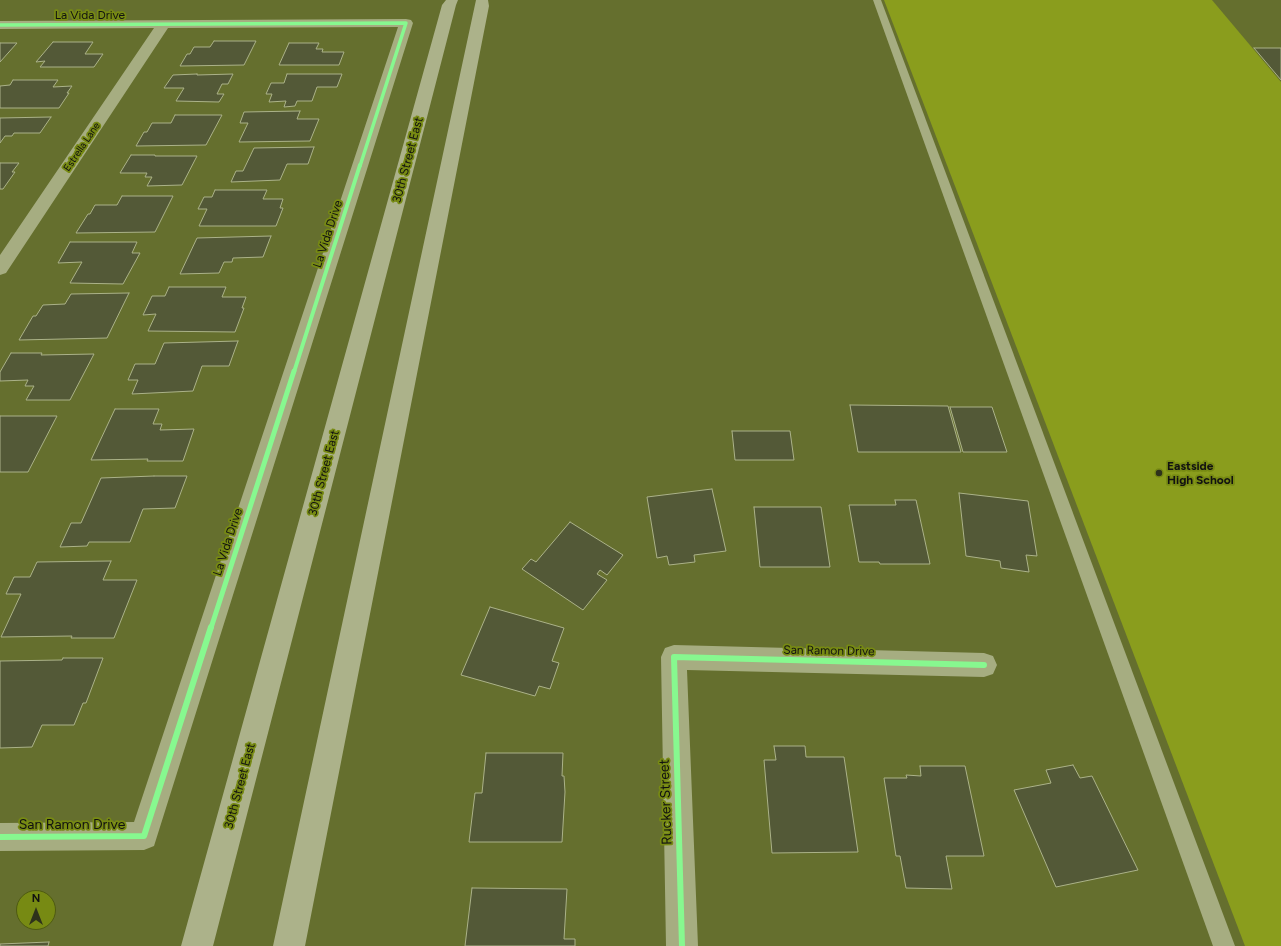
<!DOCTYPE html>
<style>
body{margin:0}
#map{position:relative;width:1281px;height:946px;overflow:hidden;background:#656f2e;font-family:Figtree,sans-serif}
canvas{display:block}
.north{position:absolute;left:16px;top:890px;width:40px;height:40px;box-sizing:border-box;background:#778a13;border:1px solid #4e5a12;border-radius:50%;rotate:0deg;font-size:11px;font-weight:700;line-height:16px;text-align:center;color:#111}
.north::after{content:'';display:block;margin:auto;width:14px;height:18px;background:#2e321b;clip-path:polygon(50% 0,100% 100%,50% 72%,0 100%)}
</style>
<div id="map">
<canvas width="1281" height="946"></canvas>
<div class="north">N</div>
</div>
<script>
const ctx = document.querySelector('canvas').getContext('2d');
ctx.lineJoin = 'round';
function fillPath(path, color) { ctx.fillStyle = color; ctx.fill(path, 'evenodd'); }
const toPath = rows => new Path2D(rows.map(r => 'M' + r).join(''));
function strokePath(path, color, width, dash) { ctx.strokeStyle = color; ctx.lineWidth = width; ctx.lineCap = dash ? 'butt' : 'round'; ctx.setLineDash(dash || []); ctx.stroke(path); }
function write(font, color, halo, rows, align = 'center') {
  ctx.font = font + ' Figtree,sans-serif'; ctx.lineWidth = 3.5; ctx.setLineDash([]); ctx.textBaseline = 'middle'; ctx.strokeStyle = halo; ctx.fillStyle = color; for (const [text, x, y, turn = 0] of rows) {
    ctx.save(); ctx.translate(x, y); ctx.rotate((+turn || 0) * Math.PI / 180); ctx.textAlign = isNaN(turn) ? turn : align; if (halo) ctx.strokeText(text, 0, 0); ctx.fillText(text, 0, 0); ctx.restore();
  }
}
fillPath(toPath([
 [884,0,1212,0,1281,82,1281,946,1245,946]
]), '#8a9d1d');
const building = toPath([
 [214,41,256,41,244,65,180,66,187,54,190,54,194,47,210,47,214,41],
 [53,42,93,42,85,54,103,54,94,67,40,67,45,61,36,62,53,42],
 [0,43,17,43,0,62,0,43],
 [289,43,319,43,316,49,323,49,322,52,344,52,339,65,279,65,289,43],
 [1254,48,1281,48,1281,80,1254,48],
 [197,74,197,75,233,74,228,84,222,84,217,94,224,94,219,102,176,101,184,88,164,88,173,75,197,74],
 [287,74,342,74,337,87,317,87,312,101,297,101,295,106,284,107,286,101,269,102,272,94,266,94,271,83,284,83,287,74],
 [13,80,58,80,53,87,72,86,67,93,69,93,59,108,0,108,0,86,10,85,13,80],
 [300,111,297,119,319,119,310,141,239,142,248,123,240,123,244,112,300,111],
 [175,115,222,115,206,145,136,146,144,132,147,132,152,123,171,123,175,115],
 [51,117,40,133,14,133,12,136,5,136,0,143,0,118,51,117],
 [314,147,308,164,287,164,280,180,231,182,236,171,243,171,254,148,314,147],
 [131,155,155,155,155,156,197,156,182,185,147,186,152,177,145,177,147,173,120,173,131,155],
 [0,163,19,163,12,172,15,172,3,189,0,189,0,163],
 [215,190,267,190,263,199,283,199,280,208,283,208,276,226,199,226,207,209,198,209,204,197,212,197,215,190],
 [122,196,173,196,155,232,76,233,88,214,90,214,95,205,117,205,122,196],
 [271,236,263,257,233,258,232,262,224,262,219,273,180,274,197,238,271,236],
 [70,242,137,242,132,253,140,253,123,284,70,283,82,262,58,263,70,242],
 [169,287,226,287,222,297,246,297,242,308,244,308,235,332,148,331,156,314,143,315,152,296,165,296,169,287],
 [129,293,107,338,19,340,33,316,36,316,43,305,65,304,71,294,129,293],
 [238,341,229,366,202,366,193,391,132,394,138,380,128,380,135,364,155,364,164,343,238,341],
 [11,353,42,353,41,355,94,354,70,400,26,400,34,386,25,386,28,380,0,381,0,372,11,353],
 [850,405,948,406,961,452,858,452,850,405],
 [950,407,992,407,1007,452,963,452,950,407],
 [115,409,159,409,153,424,162,424,160,430,194,429,183,461,147,461,148,459,91,460,115,409],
 [0,416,57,416,28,472,0,472,0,416],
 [732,431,790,431,794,460,735,460,732,431],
 [154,476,187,476,175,508,143,509,130,542,89,542,87,546,60,547,71,523,81,523,101,478,154,476],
 [712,489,726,551,694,555,695,562,669,565,667,556,657,558,647,497,712,489],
 [959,493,1028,501,1037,556,1026,555,1029,572,1001,568,1000,561,966,556,959,493],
 [895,500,916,500,930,564,880,564,879,562,859,562,849,505,896,505,895,500],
 [754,507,821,507,830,567,760,567,754,507],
 [570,522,623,555,607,575,600,570,597,574,607,580,583,610,522,569,531,559,536,562,570,522],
 [111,561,103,580,137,580,114,638,71,638,72,636,1,637,21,594,6,594,14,577,30,577,37,562,111,561],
 [490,607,564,628,552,661,559,663,550,689,539,686,535,696,461,675,490,607],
 [63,658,103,658,86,703,83,703,74,725,42,725,32,747,0,748,0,661,62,660,63,658],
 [774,746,805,746,806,757,844,757,858,852,772,853,764,760,776,760,774,746],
 [486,753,563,753,562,776,564,776,565,792,562,842,469,842,475,793,482,793,486,753],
 [1073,765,1080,778,1092,776,1138,870,1056,887,1014,790,1051,783,1046,770,1073,765],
 [920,766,965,766,984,856,946,856,952,889,906,888,900,856,896,856,884,778,907,778,906,775,921,776,920,766],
 [472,888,567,889,564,939,575,939,575,946,465,946,472,888],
 [49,942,48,946,0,946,0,944,49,942]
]);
fillPath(building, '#535937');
strokePath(building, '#abb289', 1);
fillPath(toPath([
 [873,0,881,0,1235,946,1213,946,873,0]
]), '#a6ad81');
fillPath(toPath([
 [406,19,411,20,413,23,154,846,144,850,0,851,0,823,134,822,398,27,168,28,6,273,0,275,0,255,154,28,0,29,0,21,406,19],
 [674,645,984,653,993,656,997,665,993,674,984,677,687,670,698,946,666,946,661,657,665,648,674,645]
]), '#a6ad81');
fillPath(toPath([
 [446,0,458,0,456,5,213,946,181,946,442,5,446,0],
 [476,0,488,0,489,6,305,946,273,946,476,0]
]), '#acb28a');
strokePath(toPath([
 [0,25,406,23,360,166]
]), '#87f88f', 3.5);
strokePath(toPath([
 [294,372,360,165]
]), '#87f88f', 4);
strokePath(toPath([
 [211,628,294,371]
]), '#87f88f', 5);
strokePath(toPath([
 [0,837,144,836,211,627],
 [682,946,674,657,984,665]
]), '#87f88f', 6);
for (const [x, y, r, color] of [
 [1159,473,4,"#2e321b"]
]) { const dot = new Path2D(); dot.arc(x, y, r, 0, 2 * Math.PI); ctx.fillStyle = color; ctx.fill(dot); strokePath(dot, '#778a13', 1.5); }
write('10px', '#111', '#778a13', [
 ["Estrella Lane",82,147,-56]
]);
write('12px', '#111', '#778a13', [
 ["La Vida Drive",90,15],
 ["30th Street East",408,160,-75],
 ["La Vida Drive",328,234,-72],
 ["30th Street East",324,473,-75],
 ["La Vida Drive",228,542,-72],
 ["San Ramon Drive",829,651,1],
 ["30th Street East",240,786,-75]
]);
write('bold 12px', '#111', '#778a13', [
 ["Eastside",1167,466],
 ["High School",1167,480]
], 'left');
write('14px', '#111', '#778a13', [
 ["Rucker Street",666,802,-92],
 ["San Ramon Drive",72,825]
]);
</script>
